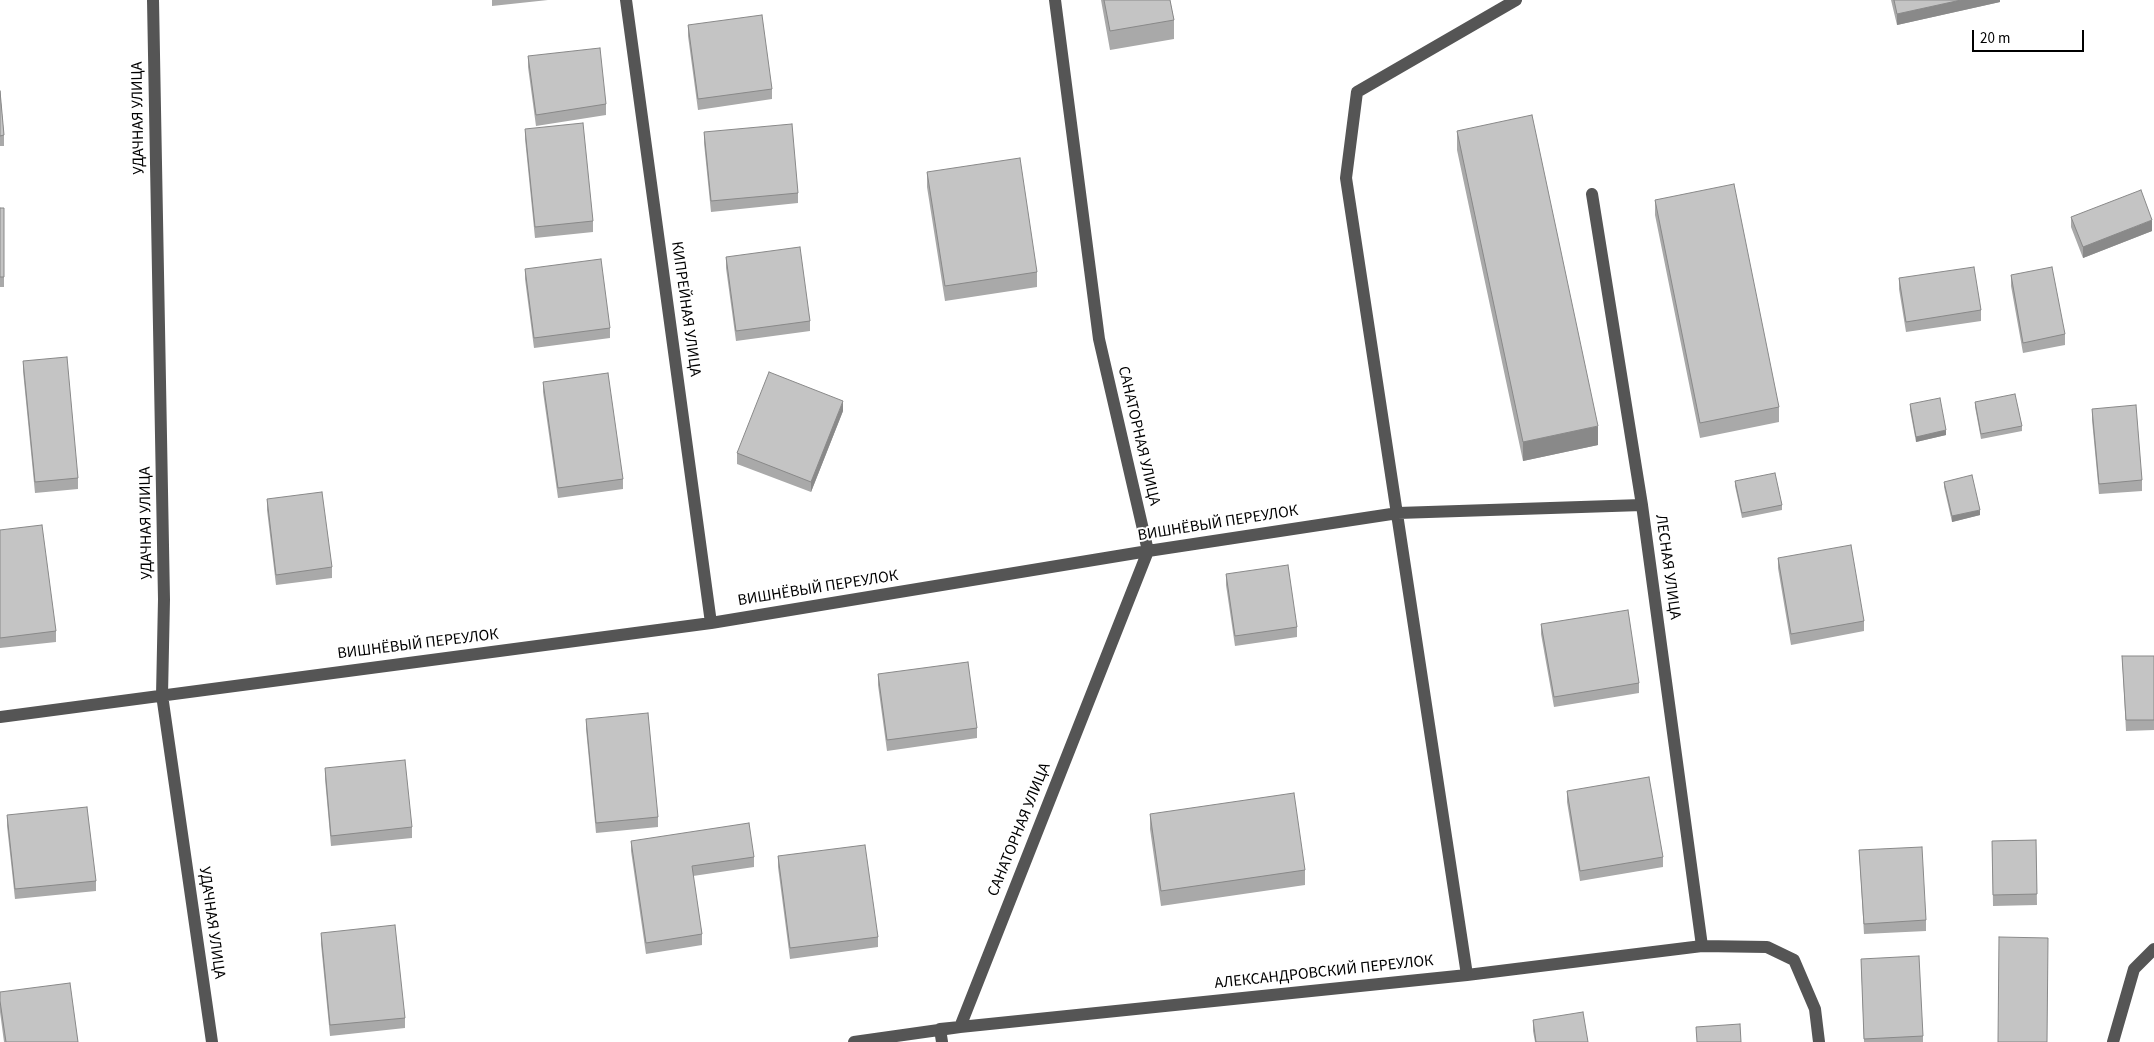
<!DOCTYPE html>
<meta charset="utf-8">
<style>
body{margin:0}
#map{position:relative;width:2154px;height:1042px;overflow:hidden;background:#fff;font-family:"Source Sans 3",sans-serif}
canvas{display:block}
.scale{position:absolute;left:1972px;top:30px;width:112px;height:22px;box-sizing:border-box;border:2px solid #000;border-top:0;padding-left:6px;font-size:15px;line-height:18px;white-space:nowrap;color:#000;-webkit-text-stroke:4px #fff;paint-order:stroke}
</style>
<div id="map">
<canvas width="2154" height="1042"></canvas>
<div class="scale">20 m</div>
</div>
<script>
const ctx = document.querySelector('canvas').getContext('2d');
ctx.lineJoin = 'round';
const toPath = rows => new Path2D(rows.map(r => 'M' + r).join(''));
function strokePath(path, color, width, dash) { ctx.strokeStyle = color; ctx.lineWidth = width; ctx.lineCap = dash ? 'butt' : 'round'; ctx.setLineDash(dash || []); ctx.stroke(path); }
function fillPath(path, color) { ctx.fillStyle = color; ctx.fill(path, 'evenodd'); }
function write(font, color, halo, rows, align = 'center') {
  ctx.font = font + ' "Source Sans 3",sans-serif'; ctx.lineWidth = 4; ctx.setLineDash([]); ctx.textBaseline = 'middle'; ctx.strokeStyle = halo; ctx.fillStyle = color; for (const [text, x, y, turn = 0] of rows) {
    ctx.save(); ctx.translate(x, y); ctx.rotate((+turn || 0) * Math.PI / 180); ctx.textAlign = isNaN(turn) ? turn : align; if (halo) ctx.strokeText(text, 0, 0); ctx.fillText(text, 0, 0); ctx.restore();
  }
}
strokePath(toPath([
 [153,0,164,599,162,695,212,1042],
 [626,0,711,623],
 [1592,194,1642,505,1702,946],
 [0,717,711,623,1148,551,1398,513,1642,505],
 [1467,975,1346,178,1357,92,1516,0],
 [854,1042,960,1027,1467,975,1702,946,1767,947,1794,960,1815,1009,1819,1042],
 [942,1042,940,1029,960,1027,1148,551,1099,339,1055,0],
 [2113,1042,2134,969,2154,949]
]), '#555', 12);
fillPath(toPath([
 [492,0,548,0,492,6],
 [1101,0,1170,0,1174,20,1174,39,1110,50],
 [1891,0,2000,0,2000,2,1897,25],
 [688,25,772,89,772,99,698,110,688,36],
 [528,56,606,104,606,115,536,126,528,67],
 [0,91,4,135,4,146,0,146],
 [525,129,593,221,593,232,535,238,525,139],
 [1457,131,1598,445,1523,461,1457,150],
 [704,132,798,193,798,203,711,212,704,143],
 [927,172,1037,272,1037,287,945,301,927,187],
 [1655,200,1779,407,1779,422,1700,438,1655,215],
 [0,208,4,208,4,287,0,287],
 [2071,217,2152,231,2083,258,2071,227],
 [726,257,810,321,810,331,736,341,726,268],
 [525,269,610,328,610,338,534,348,525,279],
 [2011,275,2065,334,2065,345,2023,353,2011,286],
 [1899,278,1981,310,1981,321,1906,332,1899,289],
 [23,361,78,478,78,489,35,493,23,371],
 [543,382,623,479,623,489,558,498,543,392],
 [1975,402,2022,426,2022,431,1981,439,1975,407],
 [1910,404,1946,435,1916,442,1910,410],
 [2092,409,2142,480,2142,491,2099,494,2092,420],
 [843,411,811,492,737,464,737,453],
 [1735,481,1782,505,1782,510,1742,518,1735,486],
 [1944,482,1980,515,1952,522,1944,487],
 [267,499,332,567,332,578,276,585,267,510],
 [0,530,56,631,56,642,0,648],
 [1778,558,1864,621,1864,631,1791,645,1778,568],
 [1226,574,1297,627,1297,637,1235,646,1226,585],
 [1541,624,1639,683,1639,693,1554,707,1541,634],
 [2122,656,2154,656,2154,730,2126,731],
 [878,674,977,728,977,738,887,751,878,685],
 [586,719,658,817,658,827,596,833,586,729],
 [325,768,412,827,412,838,331,846,325,779],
 [1567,791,1663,857,1663,867,1580,881,1567,802],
 [1150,814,1305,870,1305,885,1161,906,1150,829],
 [7,815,96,881,96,891,15,899,7,826],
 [2036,840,2037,905,1993,906,1992,841],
 [631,841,754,857,754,867,693,876,702,934,702,945,646,954,631,851],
 [1859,850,1926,920,1926,931,1864,934],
 [778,856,878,937,878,947,790,959,778,867],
 [321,933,405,1018,405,1028,330,1036,321,944],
 [1861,959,1923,1036,1923,1042,1864,1042],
 [0,992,78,1042,4,1042,0,1012],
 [1533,1020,1588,1042,1535,1042,1533,1031]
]), '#a9a9a9');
fillPath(toPath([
 [1961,0,2000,0,2000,2,1897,25,1897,14],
 [2152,220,2152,231,2083,258,2083,247],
 [843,401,843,411,811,492,811,482],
 [1598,426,1598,445,1523,461,1523,442],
 [1946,430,1946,435,1916,442,1916,437],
 [1980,510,1980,515,1952,522,1952,516]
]), '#898989');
const building = toPath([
 [1104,0,1170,0,1174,20,1110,31,1104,0],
 [1894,0,1961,0,1897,14,1894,0],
 [762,15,772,89,698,99,688,25,762,15],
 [600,48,606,104,536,115,528,56,600,48],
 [0,91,4,135,0,136,0,91],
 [1532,115,1598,426,1523,442,1457,131,1532,115],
 [583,123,593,221,535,227,525,129,583,123],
 [792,124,798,193,711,201,704,132,792,124],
 [1020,158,1037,272,945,286,927,172,1020,158],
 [1734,184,1779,407,1700,423,1655,200,1734,184],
 [2141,190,2152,220,2083,247,2071,217,2141,190],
 [0,208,4,208,4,277,0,277,0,208],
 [800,247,810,321,736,331,726,257,800,247],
 [601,259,610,328,534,338,525,269,601,259],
 [1974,267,1981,310,1906,322,1899,278,1974,267],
 [2052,267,2065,334,2023,343,2011,275,2052,267],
 [67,357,78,478,35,482,23,361,67,357],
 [769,372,843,401,811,482,737,453,769,372],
 [608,373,623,479,558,488,543,382,608,373],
 [2015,394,2022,426,1981,434,1975,402,2015,394],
 [1940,398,1946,430,1916,437,1910,404,1940,398],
 [2136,405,2142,480,2099,484,2092,409,2136,405],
 [1775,473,1782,505,1742,513,1735,481,1775,473],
 [1972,475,1980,510,1952,516,1944,482,1972,475],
 [322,492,332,567,276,575,267,499,322,492],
 [42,525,56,631,0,638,0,530,42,525],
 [1851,545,1864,621,1791,634,1778,558,1851,545],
 [1288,565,1297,627,1235,636,1226,574,1288,565],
 [1628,610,1639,683,1554,697,1541,624,1628,610],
 [2122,656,2154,656,2154,720,2126,720,2122,656],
 [968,662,977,728,887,740,878,674,968,662],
 [648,713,658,817,596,823,586,719,648,713],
 [405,760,412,827,331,836,325,768,405,760],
 [1649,777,1663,857,1580,871,1567,791,1649,777],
 [1294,793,1305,870,1161,891,1150,814,1294,793],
 [87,807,96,881,15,889,7,815,87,807],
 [749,823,754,857,692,866,702,934,646,943,631,841,749,823],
 [2036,840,2037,894,1993,895,1992,841,2036,840],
 [865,845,878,937,790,948,778,856,865,845],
 [1922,847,1926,920,1864,924,1859,850,1922,847],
 [395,925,405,1018,330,1025,321,933,395,925],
 [1999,937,2048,938,2047,1042,1998,1042,1999,937],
 [1919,956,1923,1036,1864,1039,1861,959,1919,956],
 [70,983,78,1042,6,1042,0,1001,0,992,70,983],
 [1583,1012,1588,1042,1536,1042,1533,1020,1583,1012],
 [1740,1024,1741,1042,1697,1042,1696,1027,1740,1024]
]);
fillPath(building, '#c4c4c4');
strokePath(building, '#898989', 1);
write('16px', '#000', '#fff', [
 ["УДАЧНАЯ УЛИЦА",139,118,-91],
 ["КИПРЕЙНАЯ УЛИЦА",685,309,82],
 ["САНАТОРНАЯ УЛИЦА",1138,436,77],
 ["УДАЧНАЯ УЛИЦА",147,523,-91],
 ["ВИШНЁВЫЙ ПЕРЕУЛОК",1218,524,-9],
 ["ЛЕСНАЯ УЛИЦА",1667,567,82],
 ["ВИШНЁВЫЙ ПЕРЕУЛОК",818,589,-9],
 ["ВИШНЁВЫЙ ПЕРЕУЛОК",418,645,-7],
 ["САНАТОРНАЯ УЛИЦА",1020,830,-68],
 ["УДАЧНАЯ УЛИЦА",211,923,82],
 ["АЛЕКСАНДРОВСКИЙ ПЕРЕУЛОК",1324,973,-6]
]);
</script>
